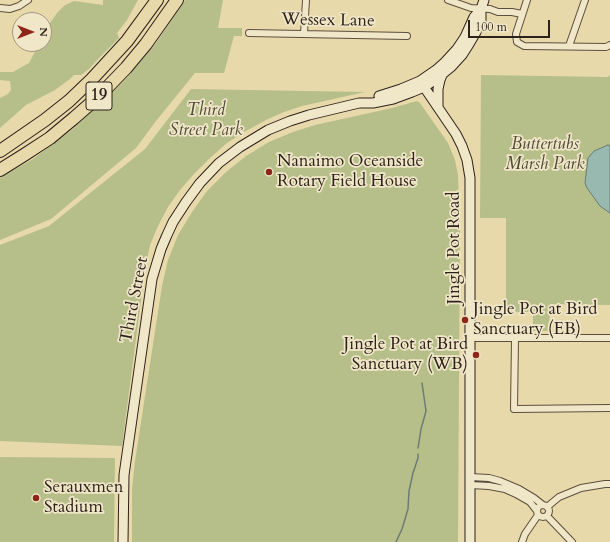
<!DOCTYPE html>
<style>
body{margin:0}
#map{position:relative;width:610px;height:542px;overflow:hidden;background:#e8d9ab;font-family:Cardo,serif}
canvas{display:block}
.north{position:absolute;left:12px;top:12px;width:40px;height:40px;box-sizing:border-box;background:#f0e6c8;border:1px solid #a29783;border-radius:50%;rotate:90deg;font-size:11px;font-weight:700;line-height:16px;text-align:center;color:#2d211b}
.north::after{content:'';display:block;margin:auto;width:14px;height:18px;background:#8f2418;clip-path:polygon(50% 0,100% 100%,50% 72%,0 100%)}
.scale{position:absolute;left:468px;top:20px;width:82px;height:18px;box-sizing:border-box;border:2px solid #2d211b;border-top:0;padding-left:5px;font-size:12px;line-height:14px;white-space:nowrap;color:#2d211b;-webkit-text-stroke:3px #f0e6c8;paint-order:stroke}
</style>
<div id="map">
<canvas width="610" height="542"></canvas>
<div class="north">N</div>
<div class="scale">100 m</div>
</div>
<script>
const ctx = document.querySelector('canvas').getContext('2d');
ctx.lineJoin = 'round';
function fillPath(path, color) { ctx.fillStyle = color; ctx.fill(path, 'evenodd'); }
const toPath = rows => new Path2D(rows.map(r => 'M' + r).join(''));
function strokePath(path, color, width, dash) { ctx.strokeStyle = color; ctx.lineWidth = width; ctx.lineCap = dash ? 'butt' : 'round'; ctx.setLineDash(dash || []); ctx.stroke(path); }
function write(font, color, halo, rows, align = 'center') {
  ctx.font = font + ' Cardo,serif'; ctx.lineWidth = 3.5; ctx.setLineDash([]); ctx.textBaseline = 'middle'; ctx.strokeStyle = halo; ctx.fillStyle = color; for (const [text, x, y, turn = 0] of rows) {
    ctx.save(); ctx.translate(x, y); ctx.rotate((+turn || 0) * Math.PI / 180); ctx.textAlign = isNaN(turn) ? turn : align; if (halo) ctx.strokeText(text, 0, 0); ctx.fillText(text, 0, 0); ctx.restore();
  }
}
fillPath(toPath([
 [103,0,138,0,127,20,117,33,119,38,99,58,89,69,81,75,74,75,70,79,55,90,26,105,0,128,0,98,8,94,11,90,10,81,0,80,0,72,13,72,29,63,39,44,44,44,44,32,57,13,65,5,74,1,103,5],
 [185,0,223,0,218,28,242,28,242,36,234,36,224,73,195,73,156,121,136,148,51,219,0,240,0,178,33,159,73,129,124,81,156,43],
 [481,75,608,77,610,75,610,305,550,304,549,331,533,331,533,312,506,312,506,218,480,218],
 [191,89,365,92,302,106,284,112,266,120,246,131,227,143,210,158,194,174,180,190,168,207,158,226,150,245,145,270,122,446,0,441,0,245,49,226,145,149],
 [417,101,420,103,448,143,455,160,458,175,460,225,458,542,132,542,132,489,135,461,162,286,168,260,178,235,192,212,207,191,226,172,246,156,269,142,293,132,315,125,392,108],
 [0,457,115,458,114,542,0,542]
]), '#b6bf89');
const water = toPath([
 [608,145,610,146,610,213,600,206,587,188,585,183,588,158,594,151,608,145]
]);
fillPath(water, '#98b9b0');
strokePath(water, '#6d7c74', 1);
strokePath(toPath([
 [418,448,421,429,426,411,422,383],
 [396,542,402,529,408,509,409,491,413,473,418,458,418,454]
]), '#6d7c74', 1.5);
const street = toPath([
 [448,0,471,8,490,9,498,12,512,12,522,14],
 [527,0,516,34,517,42,524,46,606,47,610,45],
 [0,8,10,9,19,6,28,0],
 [249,33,407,36],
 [304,34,306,0],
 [569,46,585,0],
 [471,338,610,338],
 [515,338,514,409,610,408],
 [470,477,489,478,500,481,519,489,534,498,543,505],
 [470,485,489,486,505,489,516,494,530,502,537,511],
 '537 511a6 6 0 1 1 12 0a6 6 0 1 1-12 0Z',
 [547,507,559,497,581,488,605,484,610,484],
 [547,516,572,542],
 [522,542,525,534,538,515]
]);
const secondary = toPath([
 [420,81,456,134,462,146,467,160,470,178,470,542],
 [379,96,401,89,420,81,436,70,445,62,457,49,465,37,474,17,481,9,484,0],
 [438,107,438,89,440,80,442,75],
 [123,542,124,475,152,279,161,249,167,235,173,222,186,202,200,183,219,163,240,147,268,130,290,121,309,115,359,103,373,103,393,99,412,92,424,87,435,80,451,67,462,55,469,44,476,32,481,20,481,9]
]);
const highway = toPath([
 [0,151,45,120,69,101,92,79,127,41,157,0],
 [0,170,24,155,50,138,74,118,98,97,126,68,146,44,177,0]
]);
strokePath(street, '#5c4f3f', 8);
strokePath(secondary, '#2d211b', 11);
strokePath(highway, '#2d211b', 14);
strokePath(street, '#f0e6c8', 6);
strokePath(secondary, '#f0e6c8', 9);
strokePath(highway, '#e8d9ab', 12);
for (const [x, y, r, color] of [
 [269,172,4,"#8f2418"],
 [465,320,4,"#8f2418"],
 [476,355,4,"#8f2418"],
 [36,498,4,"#8f2418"]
]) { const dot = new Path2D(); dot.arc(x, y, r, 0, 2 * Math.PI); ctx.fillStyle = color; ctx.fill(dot); strokePath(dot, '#f0e6c8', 1.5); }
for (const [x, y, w] of [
 [99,96,26]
]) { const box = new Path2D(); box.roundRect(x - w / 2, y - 14, w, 28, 3); ctx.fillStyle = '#f0e6c8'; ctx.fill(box); strokePath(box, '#2d211b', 1); }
write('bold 16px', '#2d211b', null, [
 ["19",99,96]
]);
write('17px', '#2d211b', '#f0e6c8', [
 ["Wessex Lane",328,21,1],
 ["Jingle Pot Road",455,248,-90],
 ["Third Street",135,300,-79]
]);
write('italic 17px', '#4f4836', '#f0e6c8', [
 ["Third",206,111],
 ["Street Park",206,131],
 ["Buttertubs",545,145],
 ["Marsh Park",545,165]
]);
write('17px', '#2d211b', '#f0e6c8', [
 ["Nanaimo Oceanside",277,162],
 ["Rotary Field House",277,182],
 ["Jingle Pot at Bird",473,310],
 ["Sanctuary (EB)",473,330],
 ["Jingle Pot at Bird",468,345,"right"],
 ["Sanctuary (WB)",468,365,"right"],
 ["Serauxmen",44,488],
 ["Stadium",44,508]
], 'left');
</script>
